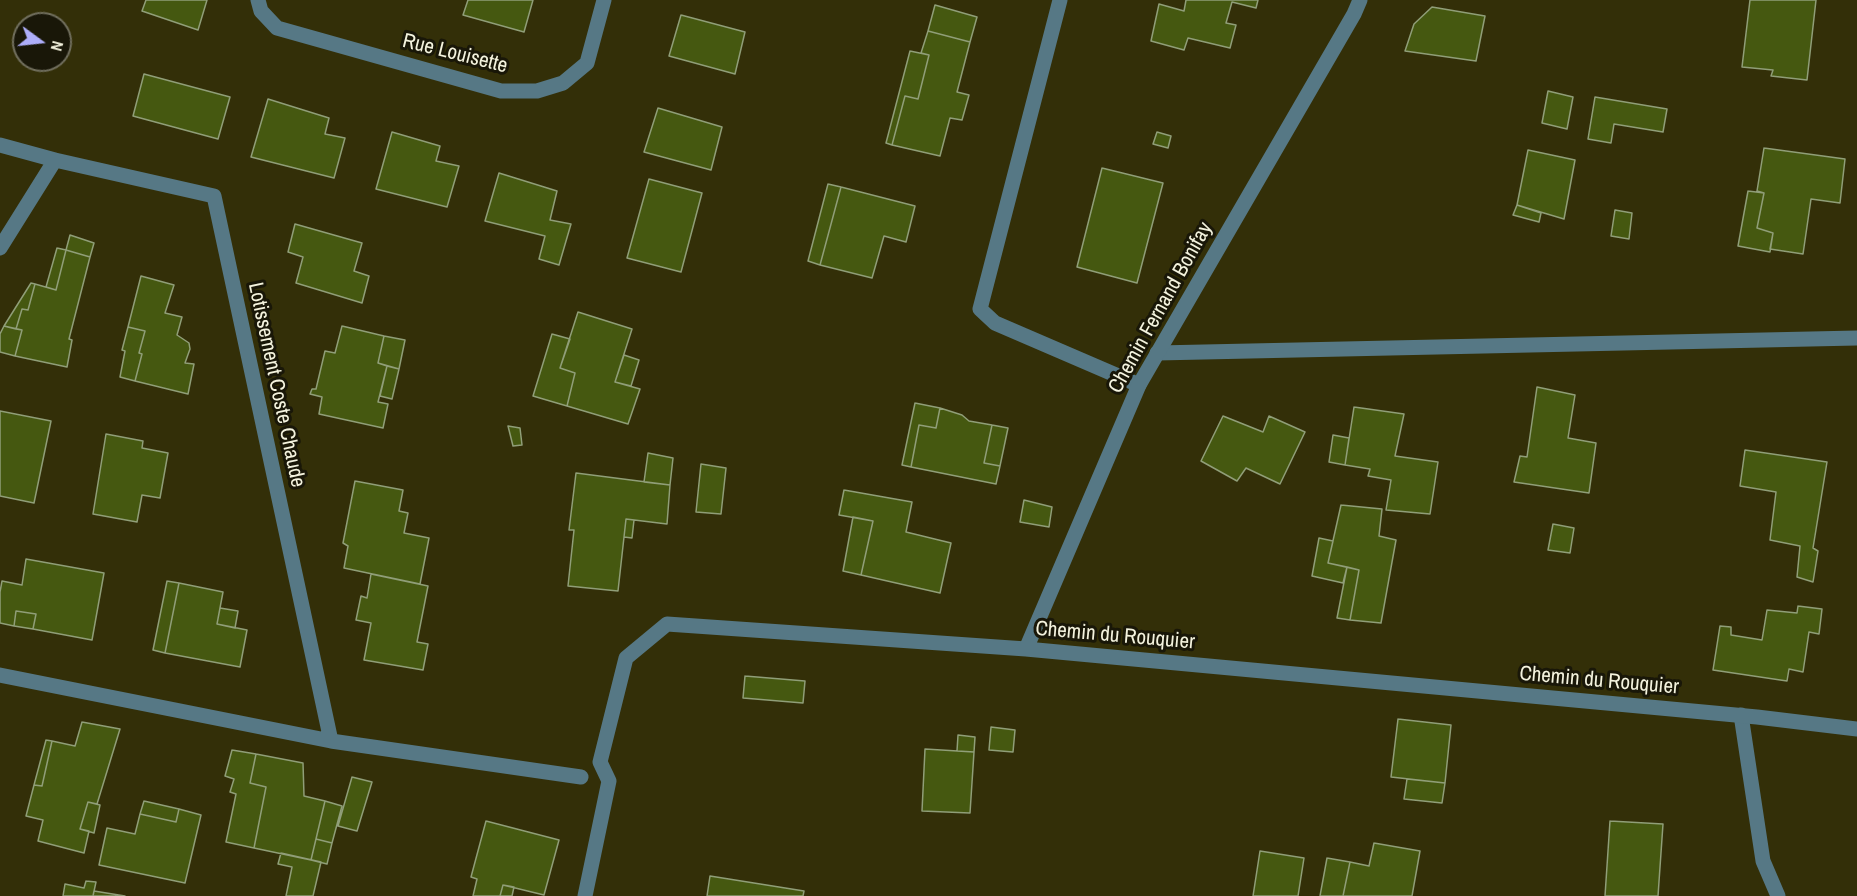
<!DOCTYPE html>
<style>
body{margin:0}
#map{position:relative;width:1857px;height:896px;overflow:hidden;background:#332f08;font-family:"Archivo Narrow",sans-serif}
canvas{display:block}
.north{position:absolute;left:12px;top:12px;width:60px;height:60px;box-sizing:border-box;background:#191708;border:2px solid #716f5e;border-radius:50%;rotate:105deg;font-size:16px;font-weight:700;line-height:24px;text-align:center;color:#f4f3de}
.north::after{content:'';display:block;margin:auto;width:21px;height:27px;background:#aeaefa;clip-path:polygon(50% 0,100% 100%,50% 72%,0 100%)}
</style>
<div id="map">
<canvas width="1857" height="896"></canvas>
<div class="north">N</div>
</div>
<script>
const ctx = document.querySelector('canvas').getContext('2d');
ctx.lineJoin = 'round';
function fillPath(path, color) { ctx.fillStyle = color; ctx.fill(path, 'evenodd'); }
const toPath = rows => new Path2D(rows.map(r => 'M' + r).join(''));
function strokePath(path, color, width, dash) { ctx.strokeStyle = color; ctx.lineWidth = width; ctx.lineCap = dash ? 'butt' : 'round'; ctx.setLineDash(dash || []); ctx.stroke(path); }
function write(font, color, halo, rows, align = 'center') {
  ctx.font = font + ' "Archivo Narrow",sans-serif'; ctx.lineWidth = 6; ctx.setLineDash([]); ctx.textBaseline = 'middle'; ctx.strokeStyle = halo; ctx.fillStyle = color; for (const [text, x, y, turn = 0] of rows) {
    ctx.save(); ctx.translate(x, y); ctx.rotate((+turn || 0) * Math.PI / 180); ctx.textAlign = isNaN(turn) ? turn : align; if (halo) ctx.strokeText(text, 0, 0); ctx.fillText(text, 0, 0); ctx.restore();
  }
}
const building = toPath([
 [146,0,207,0,198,30,142,11,146,0],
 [468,0,533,0,524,32,463,15,468,0],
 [1186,0,1258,0,1256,8,1232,2,1226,23,1236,25,1230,48,1188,38,1184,50,1151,41,1159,4,1184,11,1186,0],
 [1750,0,1816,0,1807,80,1771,76,1773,70,1742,67,1750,0],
 [935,5,977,17,970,42,928,31,935,5],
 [1432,7,1485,16,1476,61,1405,51,1414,24,1432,7],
 [681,15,745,32,735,74,669,56,681,15],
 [928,31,970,42,957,92,969,95,962,120,950,118,940,156,892,145,905,96,918,99,929,55,921,53,928,31],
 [910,51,929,55,918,99,905,96,892,145,886,143,910,51],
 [144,74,230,97,218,139,133,116,144,74],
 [1548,91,1573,97,1567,129,1542,123,1548,91],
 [1595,97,1667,109,1663,132,1614,124,1611,143,1588,139,1595,97],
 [268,99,329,118,325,134,345,138,334,178,251,157,268,99],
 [658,108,722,127,711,170,644,152,658,108],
 [392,132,440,146,436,161,459,166,447,207,376,189,392,132],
 [1157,132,1171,136,1168,148,1153,144,1157,132],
 [1764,148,1845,159,1840,203,1811,199,1803,254,1770,249,1773,233,1757,228,1764,193,1757,191,1764,148],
 [1528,150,1575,160,1564,219,1517,205,1528,150],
 [1102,168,1163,183,1137,283,1077,267,1102,168],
 [499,173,557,191,550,220,571,224,559,265,539,259,545,236,485,221,499,173],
 [649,179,702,193,681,272,627,258,649,179],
 [828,184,841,187,820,265,808,261,828,184],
 [841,187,915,206,906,242,884,236,872,278,820,265,841,187],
 [1748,191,1764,193,1757,228,1773,233,1770,252,1738,246,1748,191],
 [1517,205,1541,213,1539,222,1513,215,1517,205],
 [1615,210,1632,213,1629,239,1611,236,1615,210],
 [295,224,362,243,354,271,369,276,362,303,296,283,303,257,288,252,295,224],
 [70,235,94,243,90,257,66,250,70,235],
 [57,248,66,250,56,290,46,287,57,248],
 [66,250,90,257,69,339,72,340,67,367,15,356,22,330,16,329,22,309,28,310,35,284,56,290,66,250],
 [141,276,174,285,165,313,182,317,177,335,189,343,190,349,185,363,194,364,188,394,135,381,142,354,139,353,145,331,128,327,141,276],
 [31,283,35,284,28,310,22,309,16,329,4,326,31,283],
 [578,312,632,329,615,382,640,389,628,424,567,406,575,373,560,368,578,312],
 [4,326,22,330,15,356,0,352,0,334,4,326],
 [342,326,384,336,378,363,387,366,378,402,388,404,383,428,319,414,322,397,310,394,312,389,316,389,325,351,335,353,342,326],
 [128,327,145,331,139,353,142,354,135,381,120,377,125,351,122,350,128,327],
 [552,334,570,339,560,368,575,373,567,406,533,396,552,334],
 [384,336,405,340,399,369,378,363,384,336],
 [624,355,639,360,631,386,615,382,624,355],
 [387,366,399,369,392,399,380,396,387,366],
 [1537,387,1575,395,1568,438,1596,443,1589,493,1514,482,1520,456,1527,457,1537,387],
 [915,403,940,408,936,428,919,425,911,467,902,465,915,403],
 [1354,407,1404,414,1395,456,1438,462,1430,514,1386,510,1391,480,1368,476,1370,469,1345,465,1354,407],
 [940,408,962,415,969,421,992,425,984,463,1000,466,996,484,911,467,919,425,936,428,940,408],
 [0,411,51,421,34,503,0,496,0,411],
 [1223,416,1263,432,1269,416,1305,432,1280,484,1246,468,1237,481,1201,461,1223,416],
 [992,425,1008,428,1000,466,984,463,992,425],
 [508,426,520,428,522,445,513,446,508,426],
 [106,434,143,441,142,448,168,453,160,498,142,495,137,522,93,514,106,434],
 [1333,435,1349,438,1345,465,1329,462,1333,435],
 [1745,450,1827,462,1813,548,1818,551,1813,582,1797,577,1800,546,1770,540,1776,492,1740,486,1745,450],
 [648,453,673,458,670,485,644,482,648,453],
 [701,464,726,468,721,514,696,512,701,464],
 [576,473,670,485,667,524,626,519,618,591,568,586,574,530,569,530,576,473],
 [355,481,403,490,399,511,408,513,404,533,429,538,420,584,344,568,348,546,343,543,355,481],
 [844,490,912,502,906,532,951,543,940,593,861,575,873,521,839,515,844,490],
 [1024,500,1052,507,1049,527,1020,522,1024,500],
 [1341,505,1382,509,1379,536,1396,540,1381,623,1350,620,1359,570,1328,563,1341,505],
 [853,517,873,521,861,575,843,571,853,517],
 [626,519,634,520,632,538,624,537,626,519],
 [1553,524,1574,528,1570,553,1548,550,1553,524],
 [1319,538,1333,541,1328,563,1347,567,1343,583,1312,576,1319,538],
 [26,559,104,573,92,640,33,629,36,614,16,611,14,626,0,623,0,592,2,581,22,585,26,559],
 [1347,567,1359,570,1350,620,1337,618,1347,567],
 [371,574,428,586,417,642,428,644,423,670,364,660,371,623,356,620,361,596,367,598,371,574],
 [167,581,179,583,165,653,153,650,167,581],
 [179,583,223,592,217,624,247,630,240,667,165,653,179,583],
 [1798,606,1822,609,1819,634,1809,632,1803,672,1789,669,1787,681,1713,670,1720,626,1731,627,1731,635,1762,640,1767,610,1797,613,1798,606],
 [220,608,238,611,235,628,217,624,220,608],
 [16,611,36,614,33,629,14,626,16,611],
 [745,676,805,681,803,703,743,698,745,676],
 [1398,719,1451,725,1445,783,1391,777,1398,719],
 [82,722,120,729,97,804,88,802,80,829,89,831,84,853,38,841,43,820,26,816,34,785,42,786,52,741,75,746,82,722],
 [991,727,1015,730,1013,752,989,750,991,727],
 [958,735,975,737,974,752,957,751,958,735],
 [46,740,52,741,42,786,34,785,46,740],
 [925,749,974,752,970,813,922,811,925,749],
 [232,750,256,754,250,783,266,787,254,848,226,842,236,794,230,792,234,779,225,776,232,750],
 [256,754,303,763,304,796,325,801,311,860,254,848,266,787,250,783,256,754],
 [352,777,372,782,357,831,338,826,352,777],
 [1407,779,1445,783,1442,803,1404,799,1407,779],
 [144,801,179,809,176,822,140,814,144,801],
 [325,801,342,806,332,843,316,839,325,801],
 [88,802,100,805,94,833,80,829,88,802],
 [179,809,201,815,185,883,99,865,107,828,135,834,140,814,176,822,179,809],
 [486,821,559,840,544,895,503,885,500,896,473,896,477,879,471,877,486,821],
 [1610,821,1663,824,1658,896,1605,896,1610,821],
 [316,839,332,843,327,864,311,860,316,839],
 [1374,843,1420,851,1412,896,1343,896,1350,862,1369,866,1374,843],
 [1260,851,1304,858,1298,896,1253,896,1260,851],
 [281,853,321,862,313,896,286,896,292,867,278,864,281,853],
 [1327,858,1350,862,1343,896,1320,896,1327,858],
 [710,876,804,891,803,896,707,896,710,876],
 [86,881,96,882,93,896,63,896,65,884,84,888,86,881],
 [503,885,514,887,512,896,500,896,503,885],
 [94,891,125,896,93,896,94,891]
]);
fillPath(building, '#455810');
strokePath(building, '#909e78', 1.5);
strokePath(toPath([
 [1060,0,980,309,995,323,1139,385],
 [0,145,55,160],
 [0,248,55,160,214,196,331,741],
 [1157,353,1857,338],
 [0,675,331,741,581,777],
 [1741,715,1763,861,1778,896]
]), '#567885', 15);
strokePath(toPath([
 [258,0,261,11,277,28,501,91,537,91,563,83,587,63,604,0],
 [1026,649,1139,385,1354,14,1360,0],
 [585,896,609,781,600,762,626,658,667,624,1026,649,1757,717,1857,729]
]), '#567885', 15);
write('21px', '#f4f3de', '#191708', [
 ["Rue Louisette",455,54,14],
 ["Chemin Fernand Bonifay",1161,308,-61],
 ["Lotissement Coste Chaude",276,385,78],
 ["Chemin du Rouquier",1115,636,5],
 ["Chemin du Rouquier",1599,681,5]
]);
</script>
